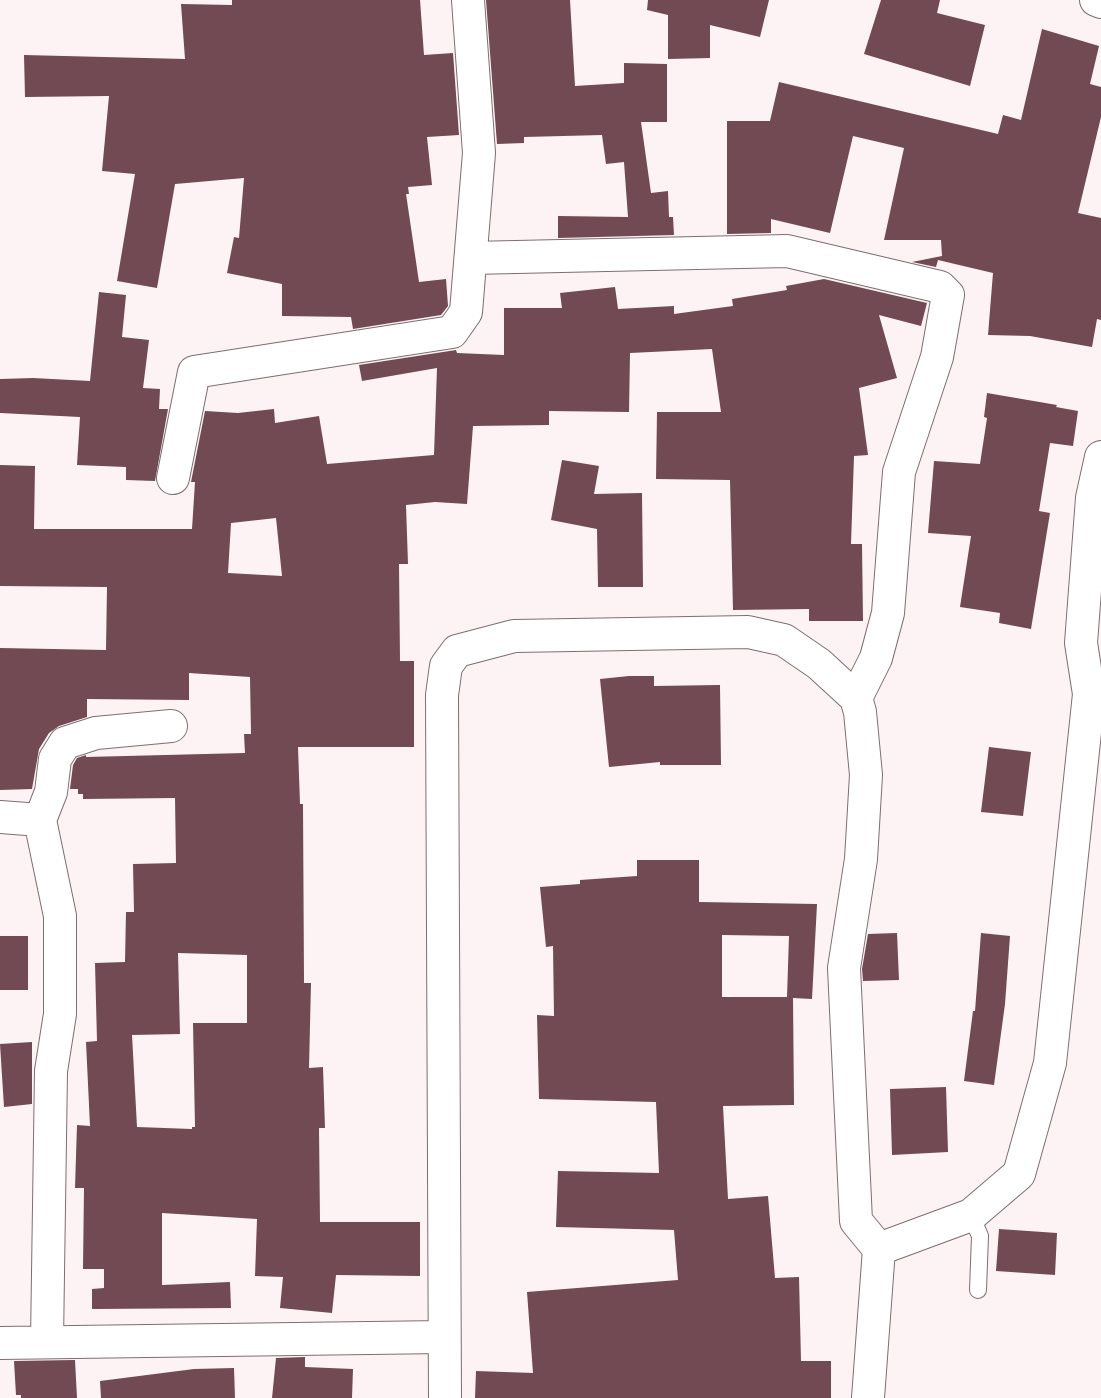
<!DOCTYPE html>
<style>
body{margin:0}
canvas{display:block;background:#fdf2f4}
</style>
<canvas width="1101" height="1398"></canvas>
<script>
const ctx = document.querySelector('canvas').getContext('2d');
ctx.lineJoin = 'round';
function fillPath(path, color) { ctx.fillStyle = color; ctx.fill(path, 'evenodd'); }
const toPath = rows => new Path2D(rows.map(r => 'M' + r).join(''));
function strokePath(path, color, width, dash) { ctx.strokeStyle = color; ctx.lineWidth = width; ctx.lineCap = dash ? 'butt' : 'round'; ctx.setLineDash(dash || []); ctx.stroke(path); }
fillPath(toPath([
 [232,0,420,0,424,55,453,53,459,135,427,137,432,185,408,187,409,194,406,194,419,282,446,279,448,306,441,315,353,329,351,317,282,316,282,284,227,273,234,237,239,238,244,178,175,184,157,288,117,281,135,174,102,171,109,96,25,97,24,55,185,59,181,4,232,5],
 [486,0,570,0,575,86,624,83,624,63,667,64,667,122,641,122,651,193,668,191,669,217,673,217,674,235,558,238,558,216,628,217,624,162,606,164,602,135,524,137,524,143,497,144],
 [648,0,769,0,760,37,710,25,710,58,668,59,668,15,647,10],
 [881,0,940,0,937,13,985,25,970,86,864,54],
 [1042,29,1099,46,1090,84,1101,87,1101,117,1078,213,1101,218,1101,320,1097,319,1092,347,1030,336,988,335,993,273,938,260,936,267,912,262,942,256,941,240,884,240,904,148,853,136,830,233,771,219,771,233,727,234,727,121,770,121,779,82,998,134,1003,115,1021,120],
 [824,279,927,303,921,326,879,315,897,378,859,388,868,455,854,456,851,544,862,544,863,621,809,621,809,609,733,610,730,480,656,479,657,412,721,412,712,349,630,353,629,412,549,411,549,425,473,426,467,504,435,502,406,505,408,564,399,564,400,661,414,661,414,747,298,747,300,804,303,804,304,983,311,983,309,1068,323,1067,325,1128,319,1128,320,1222,420,1222,420,1276,336,1275,332,1313,280,1308,283,1277,255,1276,257,1219,162,1213,162,1285,230,1282,231,1308,92,1309,92,1289,104,1288,104,1269,83,1269,84,1188,75,1188,77,1125,90,1126,86,1042,97,1041,95,963,125,962,126,912,134,912,133,864,176,863,175,798,83,799,83,794,78,794,78,789,70,789,73,765,77,758,86,755,86,757,245,753,244,734,251,734,250,677,189,673,189,700,87,699,87,717,59,726,49,733,39,749,32,789,0,790,0,648,106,650,107,587,0,586,0,465,35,466,34,529,192,529,195,482,191,482,205,411,238,413,274,409,275,423,319,416,327,464,434,455,437,368,362,381,359,365,456,350,457,353,504,355,504,308,562,308,560,293,615,287,618,309,674,306,674,314,733,306,732,299,787,290,786,286],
 [276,518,282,576,228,573,231,523],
 [178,953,247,955,247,1023,193,1023,195,1127,192,1127,192,1129,137,1127,132,1035,180,1034],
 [99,292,126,295,122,337,149,340,143,388,160,389,159,409,168,409,155,481,126,480,126,467,77,465,80,417,0,413,0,379,33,378,90,381],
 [987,393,1057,405,1056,407,1078,411,1073,446,1050,443,1039,511,1050,513,1031,629,999,623,1000,613,960,607,971,536,928,533,934,461,980,464,987,418,984,417],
 [562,460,599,466,594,494,642,493,643,587,598,587,597,529,551,520],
 [629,676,654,676,654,686,720,685,721,765,660,765,660,762,609,767,600,679],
 [989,747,1031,752,1023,816,981,812],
 [637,860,699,860,699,902,817,904,812,999,793,998,794,1105,723,1106,728,1199,768,1196,775,1278,799,1277,801,1361,831,1361,831,1398,475,1398,476,1371,533,1373,527,1292,678,1280,674,1230,556,1227,558,1171,659,1173,656,1102,539,1099,537,1015,554,1016,553,946,546,947,540,887,580,884,580,880,637,876],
 [722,935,789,936,787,997,722,997],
 [897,933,899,980,863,981,862,969,868,934],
 [981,933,1010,936,1005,1004,994,1085,964,1081,973,1011,975,1011],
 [0,936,28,936,28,990,0,990],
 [32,1042,32,1104,4,1107,0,1044],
 [946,1087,948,1152,892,1155,890,1089],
 [999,1229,1057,1233,1055,1275,996,1271],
 [305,1357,305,1367,353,1369,352,1398,272,1398,276,1358],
 [75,1360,77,1398,21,1398,21,1395,16,1395,14,1361],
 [234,1368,235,1398,101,1398,100,1381,194,1369]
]), '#714a53');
const lane = toPath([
 [971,1215,980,1236,978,1290]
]);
const street = toPath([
 [1096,0,1101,2],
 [471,258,787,251,940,287,948,295,937,357,899,472,888,613,876,658,856,698],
 [173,478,194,372,452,332,466,312,479,153,468,0],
 [0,817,40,820],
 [879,1249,971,1215,1019,1174,1050,1063,1089,694,1081,643,1092,498,1101,457],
 [47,1341,51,1071,60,1014,60,916,40,820,51,792,55,759,65,743,96,733,171,726],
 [0,1343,443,1337],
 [445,1398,442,695,446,666,457,651,514,636,748,632,784,640,819,664,856,698,860,712,866,775,861,859,844,968,856,1221,879,1249,868,1398]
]);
strokePath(lane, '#7e6e71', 18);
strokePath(street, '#7e6e71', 34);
strokePath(lane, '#fff', 16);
strokePath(street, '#fff', 32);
</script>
